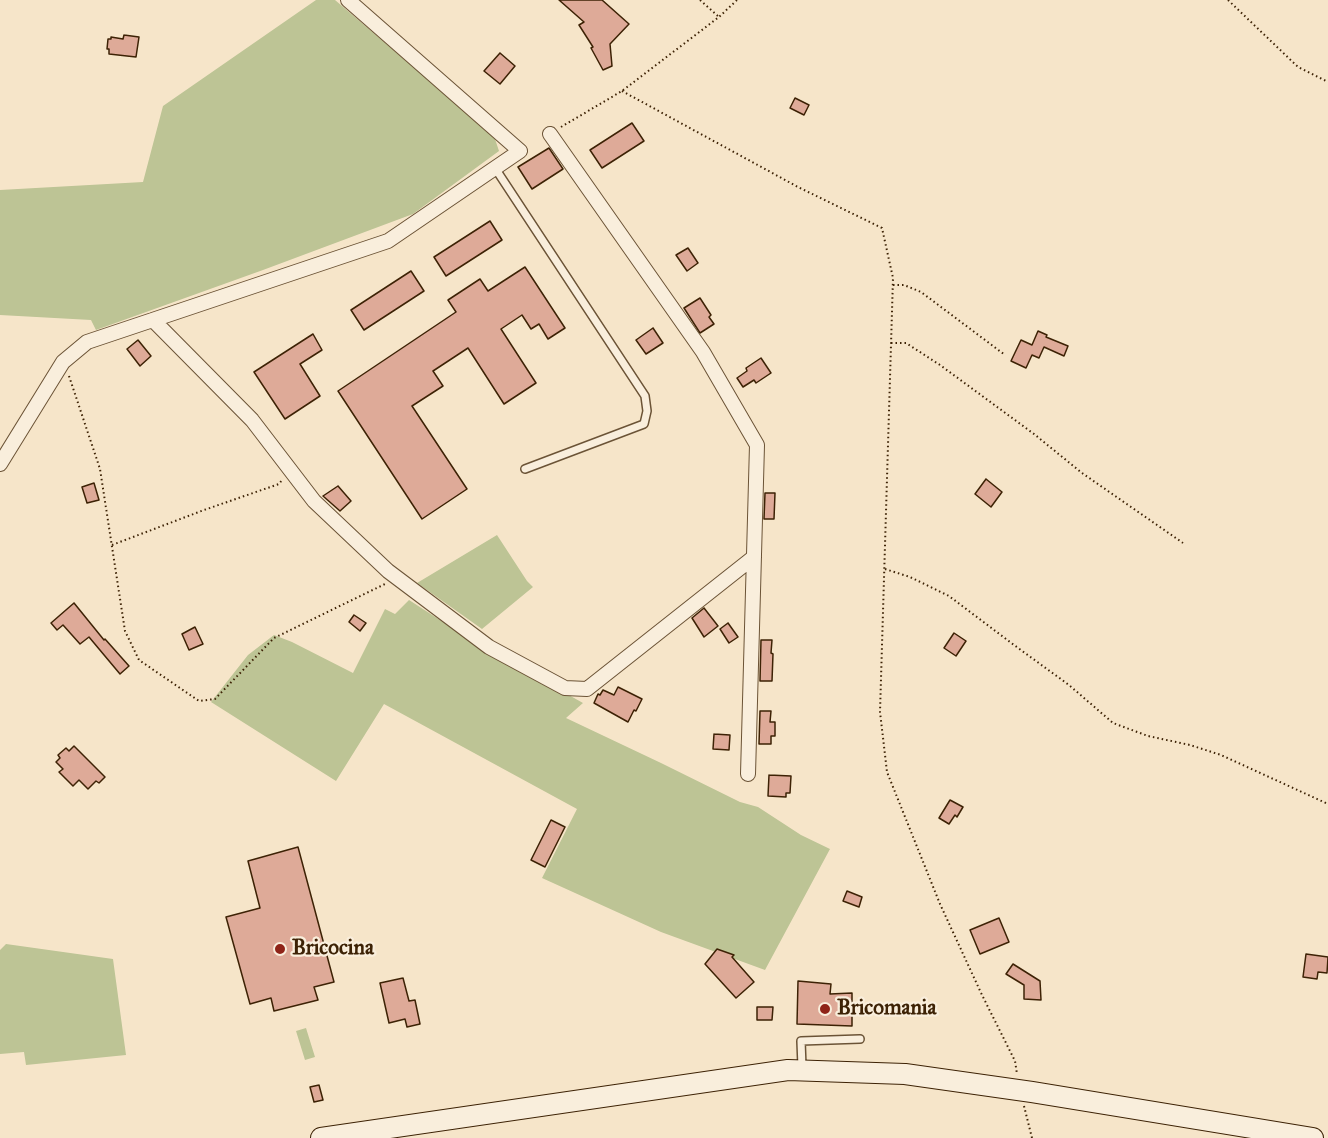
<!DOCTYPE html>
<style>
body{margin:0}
canvas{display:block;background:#f6e5c9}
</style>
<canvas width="1328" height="1138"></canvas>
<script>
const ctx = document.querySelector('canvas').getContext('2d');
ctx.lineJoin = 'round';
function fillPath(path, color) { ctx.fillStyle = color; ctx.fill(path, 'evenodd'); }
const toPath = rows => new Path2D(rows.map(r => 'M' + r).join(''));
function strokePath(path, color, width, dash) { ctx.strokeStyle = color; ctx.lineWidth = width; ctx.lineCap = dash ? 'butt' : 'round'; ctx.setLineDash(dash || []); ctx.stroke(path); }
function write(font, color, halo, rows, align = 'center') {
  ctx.font = font + ' "IM FELL Great Primer",serif'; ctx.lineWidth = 4.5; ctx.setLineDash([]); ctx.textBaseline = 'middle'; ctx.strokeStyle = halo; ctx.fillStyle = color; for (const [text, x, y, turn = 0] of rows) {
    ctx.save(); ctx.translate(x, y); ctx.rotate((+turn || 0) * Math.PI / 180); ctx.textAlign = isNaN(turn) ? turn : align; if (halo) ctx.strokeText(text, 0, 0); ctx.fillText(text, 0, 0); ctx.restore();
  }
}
fillPath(toPath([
 [316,0,335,0,494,136,499,151,413,214,263,270,96,330,91,320,0,315,0,190,143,182,163,106],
 [497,535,527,581,533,587,482,629,417,583],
 [409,600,474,642,583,703,566,718,661,763,740,802,758,807,801,835,830,849,765,970,661,932,542,878,577,809,384,704,336,781,211,702,248,655,274,635,292,642,353,673,385,609,395,614],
 [6,944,113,959,126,1055,26,1065,24,1052,0,1054,0,950],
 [306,1028,315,1057,305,1060,296,1031]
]), '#bdc495');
const building = toPath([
 [559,0,602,0,629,24,610,44,612,66,603,70,591,48,593,47,579,25,584,22,559,0],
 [124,35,139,37,136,57,109,54,109,49,107,49,108,39,111,39,111,37,123,39,124,35],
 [500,53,515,66,500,84,484,71,500,53],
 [795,98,809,105,804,115,790,108,795,98],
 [632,123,644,141,602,168,590,150,632,123],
 [549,148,563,169,532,189,518,167,549,148],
 [490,221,502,240,446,276,434,257,490,221],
 [688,248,698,263,687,271,676,255,688,248],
 [525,267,565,328,548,339,539,324,531,329,522,315,501,329,536,383,504,404,468,348,433,371,443,386,412,406,467,489,422,519,338,391,456,312,448,300,480,279,488,291,525,267],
 [411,271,424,291,364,330,351,310,411,271],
 [700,298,711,315,709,317,714,324,700,333,684,308,700,298],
 [653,328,663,343,646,354,636,340,653,328],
 [1038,331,1047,335,1046,337,1068,346,1064,356,1044,347,1039,358,1032,355,1026,368,1011,361,1021,340,1032,345,1038,331],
 [313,334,322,350,300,364,320,396,285,419,254,372,313,334],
 [138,340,151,356,140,366,127,349,138,340],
 [761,358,771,373,756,383,754,380,743,387,737,378,747,371,746,368,761,358],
 [986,479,1002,492,991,507,975,494,986,479],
 [94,483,99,500,87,503,82,487,94,483],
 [338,486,351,501,340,511,323,496,338,486],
 [765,493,775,493,774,519,764,519,765,493],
 [74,603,104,640,105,639,129,666,120,674,89,637,80,644,63,625,57,630,51,623,74,603],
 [704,608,718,626,704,637,692,618,704,608],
 [354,615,366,623,360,631,349,622,354,615],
 [728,623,738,637,729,643,720,629,728,623],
 [195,627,203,644,189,650,182,634,195,627],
 [954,633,966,641,956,656,944,648,954,633],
 [761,640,772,640,771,653,773,654,772,681,760,681,761,640],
 [618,687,642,699,636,711,634,710,628,722,594,703,598,694,600,695,603,690,614,695,618,687],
 [760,711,771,711,770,722,775,722,775,736,771,736,771,744,759,744,760,711],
 [714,734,730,735,729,750,713,749,714,734],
 [74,746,105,777,99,783,96,781,88,789,79,780,73,786,59,772,63,769,56,762,60,758,58,755,66,748,69,751,74,746],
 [769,775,791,776,790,793,786,793,786,797,768,796,769,775],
 [950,800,963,807,957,817,955,815,949,824,939,818,950,800],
 [551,820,565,827,545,867,531,860,551,820],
 [298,847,334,982,314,987,318,1000,274,1011,271,998,250,1004,226,917,260,908,248,861,298,847],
 [847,891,862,897,859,907,843,901,847,891],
 [999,918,1009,942,980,954,970,930,999,918],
 [717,949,734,955,732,957,754,982,736,998,705,964,717,949],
 [1306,954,1328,957,1327,973,1318,972,1317,979,1303,977,1306,954],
 [1013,964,1040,981,1041,1000,1024,999,1024,985,1006,974,1013,964],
 [403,978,409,1001,415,1000,420,1024,407,1027,405,1019,389,1023,380,983,403,978],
 [798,981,831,984,830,994,852,993,852,1026,797,1024,798,981],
 [757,1007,773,1007,772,1020,757,1020,757,1007],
 [319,1085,323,1100,314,1102,310,1087,319,1085]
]);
fillPath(building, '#deaa98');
strokePath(building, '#3d2205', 1.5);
const lane = toPath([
 [495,168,645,396,647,411,644,424,525,469],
 [802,1067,801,1041,860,1039]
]);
const street = toPath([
 [550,134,703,352,757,445,748,774],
 [153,320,252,420,314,501,388,571,489,647,565,688,587,689,754,557],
 [0,464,63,362,87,342,388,241,520,151,348,0]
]);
const secondary = toPath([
 [321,1138,788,1070,905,1074,1032,1092,1313,1138]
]);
strokePath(lane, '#6b5336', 10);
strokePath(street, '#6b5336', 16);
strokePath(secondary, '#3d2205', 22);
strokePath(toPath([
 [700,0,719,17],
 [1228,0,1298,67,1328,82],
 [622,91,798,187,882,228,893,278,880,712,887,772,940,904,982,995,1015,1061,1017,1074],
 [561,127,622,91,719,17,737,0],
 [893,285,904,285,921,292,1005,355],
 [891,343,906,343,940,365,1034,434,1082,473,1183,543],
 [69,376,100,469,125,631,139,660,199,701,215,699,274,638,385,584],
 [112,545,204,510,279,484,282,480],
 [885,569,910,577,949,596,1014,645,1069,685,1113,723,1148,736,1190,745,1221,755,1328,804],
 [1024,1106,1032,1138]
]), '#3d2205', 2, [1.5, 3]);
strokePath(lane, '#f9eedc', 7);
strokePath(street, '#f9eedc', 14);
strokePath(secondary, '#f9eedc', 20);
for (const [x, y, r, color] of [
 [280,949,6,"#8f2418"],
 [825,1009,6,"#8f2418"]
]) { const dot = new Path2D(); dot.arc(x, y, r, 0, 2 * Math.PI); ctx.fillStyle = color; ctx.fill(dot); strokePath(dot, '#f9eedc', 2); }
write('bold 21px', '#3d2205', '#f9eedc', [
 ["Bricocina",292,949],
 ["Bricomania",837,1009]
], 'left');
</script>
